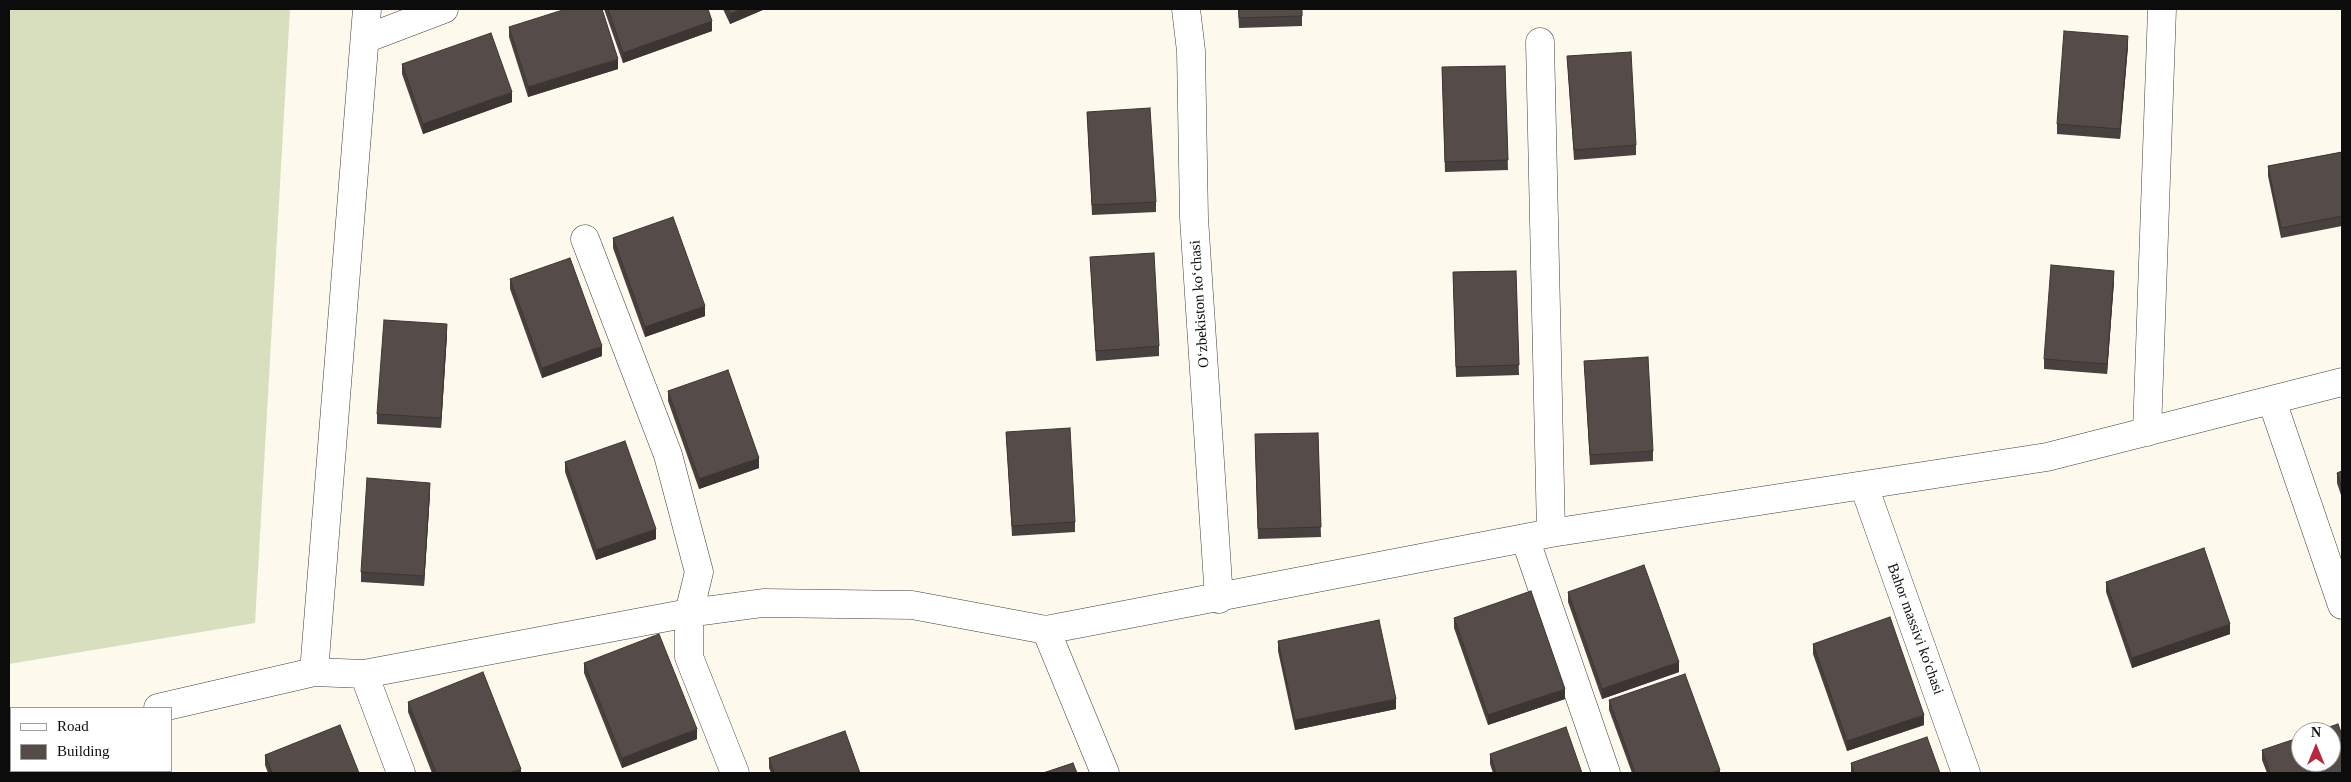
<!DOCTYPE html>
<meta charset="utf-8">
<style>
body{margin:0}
#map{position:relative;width:2351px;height:782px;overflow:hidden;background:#fef9ed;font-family:"Times New Roman",serif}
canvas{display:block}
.frame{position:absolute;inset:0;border:10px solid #0c0c0c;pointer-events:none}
.legend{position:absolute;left:10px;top:707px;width:162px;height:65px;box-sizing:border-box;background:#fff;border:1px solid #9e9e9e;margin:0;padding:6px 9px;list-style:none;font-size:15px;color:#0c0c0c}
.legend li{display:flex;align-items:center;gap:10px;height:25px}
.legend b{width:25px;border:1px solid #9e9e9e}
.north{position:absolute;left:2291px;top:722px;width:50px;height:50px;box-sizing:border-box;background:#fff;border:1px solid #9e9e9e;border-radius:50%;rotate:0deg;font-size:14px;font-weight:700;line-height:20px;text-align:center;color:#0c0c0c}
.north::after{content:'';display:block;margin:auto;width:18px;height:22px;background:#b82941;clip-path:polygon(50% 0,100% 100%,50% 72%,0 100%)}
</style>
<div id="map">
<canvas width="2351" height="782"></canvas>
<div class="frame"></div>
<ul class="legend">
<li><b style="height:6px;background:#fff"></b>Road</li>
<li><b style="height:14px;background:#554c49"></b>Building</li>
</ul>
<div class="north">N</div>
</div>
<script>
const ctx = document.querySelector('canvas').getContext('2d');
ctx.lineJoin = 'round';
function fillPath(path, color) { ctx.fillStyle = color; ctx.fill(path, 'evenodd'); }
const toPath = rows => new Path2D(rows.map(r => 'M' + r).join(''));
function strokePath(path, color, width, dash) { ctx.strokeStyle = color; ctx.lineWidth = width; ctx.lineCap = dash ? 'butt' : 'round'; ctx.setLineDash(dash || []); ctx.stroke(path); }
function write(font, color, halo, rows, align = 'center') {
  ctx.font = font + ' "Times New Roman",serif'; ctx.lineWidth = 5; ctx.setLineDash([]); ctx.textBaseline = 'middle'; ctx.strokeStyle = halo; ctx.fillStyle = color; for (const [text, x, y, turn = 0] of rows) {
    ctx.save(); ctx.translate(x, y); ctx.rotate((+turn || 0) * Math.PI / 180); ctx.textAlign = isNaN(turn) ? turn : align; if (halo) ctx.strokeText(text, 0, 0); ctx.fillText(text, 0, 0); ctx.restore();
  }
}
fillPath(toPath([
 [9,9,290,9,255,623,9,664]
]), '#d8dfbf');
const minor = toPath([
 [1186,9,1191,51,1194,218,1219,599],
 [365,39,444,9],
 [1540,42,1551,533],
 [585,239,668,455,699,572,689,613,689,657,735,773],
 [2272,401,2342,605],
 [2147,432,2162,9],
 [1864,486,1966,773],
 [1525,538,1606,773],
 [1046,630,1105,773],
 [314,672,367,9],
 [364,674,401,773],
 [158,708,314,672,364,674,689,613,763,603,912,605,1046,630,1551,533,2047,457,2342,382],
 [9,742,11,741]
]);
strokePath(minor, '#3f3f3f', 29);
strokePath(minor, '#fff', 28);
fillPath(toPath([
 [604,9,708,9,712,31,623,63],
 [723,9,765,9,730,24],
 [1238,9,1302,9,1302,26,1239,28],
 [509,27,618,69,528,97,509,37],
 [2128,46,2120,139,2057,134,2057,124],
 [1567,56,1636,145,1636,155,1574,160],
 [402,64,512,102,423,134,402,74],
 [1505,66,1508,170,1445,172,1442,67],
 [1087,112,1156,202,1156,212,1092,215],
 [2342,152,2342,226,2281,238,2268,176,2268,166],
 [613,238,705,316,645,337,613,248],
 [1090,257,1159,346,1159,356,1096,361],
 [1516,271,1519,375,1456,377,1453,272],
 [510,279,602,356,542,378,510,289],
 [2114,281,2107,374,2044,369,2044,359],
 [447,334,441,428,377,424,377,414],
 [1584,361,1653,451,1653,461,1590,465],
 [668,391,759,468,699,489,668,401],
 [1006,432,1075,522,1075,532,1012,536],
 [1318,433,1321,537,1258,539,1255,444],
 [565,462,656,539,596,560,565,472],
 [2342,471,2342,498,2337,483,2337,473],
 [430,493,424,586,361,582,361,572],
 [2106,582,2230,634,2132,668,2106,592],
 [1568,592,1679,672,1602,699,1568,602],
 [1454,618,1565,699,1488,725,1454,628],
 [1278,641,1396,709,1295,730,1278,651],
 [1813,644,1924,725,1847,751,1813,654],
 [584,663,697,739,622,768,584,673],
 [1609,700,1720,773,1632,773,1609,710],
 [408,702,521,773,432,773,408,712],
 [2262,750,2342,773,2267,773,2262,760],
 [1490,754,1582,773,1493,773,1490,764],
 [265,755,359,773,268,773,265,765],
 [769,758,860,773,771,773,769,768],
 [1851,763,1940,773,1851,773]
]), '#49413f');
fillPath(toPath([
 [742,9,765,9,730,24,730,14],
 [712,21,712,31,623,63,623,53],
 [2128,36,2128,46,2120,139,2120,129],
 [618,59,618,69,528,97,528,87],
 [512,92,512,102,423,134,423,124],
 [2114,271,2114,281,2107,374,2107,364],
 [705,306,705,316,645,337,645,327],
 [447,324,447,334,441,428,441,418],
 [602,346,602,356,542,378,542,368],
 [759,458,759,468,699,489,699,479],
 [430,483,430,493,424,586,424,576],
 [656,529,656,539,596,560,596,550],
 [2230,624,2230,634,2132,668,2132,658],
 [1679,662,1679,672,1602,699,1602,689],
 [1565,689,1565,699,1488,725,1488,715],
 [1396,699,1396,709,1295,730,1295,720],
 [1924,715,1924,725,1847,751,1847,741],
 [697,729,697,739,622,768,622,758],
 [521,769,521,773,509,773],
 [1720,770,1720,773,1711,773]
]), '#3c3533');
const building = toPath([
 [566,9,602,9,618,59,528,87,509,27,566,9],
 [608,9,708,9,712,21,623,53,608,9],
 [728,9,742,9,730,14,728,9],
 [1239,9,1302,9,1302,16,1239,18,1239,9],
 [2064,31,2128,36,2120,129,2057,124,2064,31],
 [491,33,512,92,423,124,402,64,491,33],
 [1631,52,1636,145,1574,150,1567,56,1631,52],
 [1505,66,1508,160,1445,162,1442,67,1505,66],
 [1150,108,1156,202,1092,205,1087,112,1150,108],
 [2342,152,2342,216,2281,228,2268,166,2342,152],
 [673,217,705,306,645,327,613,238,673,217],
 [1154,253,1159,346,1096,351,1090,257,1154,253],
 [570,258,602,346,542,368,510,279,570,258],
 [2051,265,2114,271,2107,364,2044,359,2051,265],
 [1516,271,1519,365,1456,367,1453,272,1516,271],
 [384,320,447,324,441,418,377,414,384,320],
 [1648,357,1653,451,1590,455,1584,361,1648,357],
 [728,370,759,458,699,479,668,391,728,370],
 [1070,428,1075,522,1012,526,1006,432,1070,428],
 [1318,433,1321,527,1258,529,1255,434,1318,433],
 [625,441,656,529,596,550,565,462,625,441],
 [2342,471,2342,488,2337,473,2342,471],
 [367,478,430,483,424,576,361,572,367,478],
 [2204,548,2230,624,2132,658,2106,582,2204,548],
 [1644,565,1679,662,1602,689,1568,592,1644,565],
 [1531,591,1565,689,1488,715,1454,618,1531,591],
 [1890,617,1924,715,1847,741,1813,644,1890,617],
 [1379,620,1396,699,1295,720,1278,641,1379,620],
 [659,634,697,729,622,758,584,663,659,634],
 [483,672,521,769,509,773,436,773,408,702,483,672],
 [1685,674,1720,770,1711,773,1635,773,1609,700,1685,674],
 [2338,724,2342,735,2342,773,2270,773,2262,750,2301,737,2301,762,2331,762,2331,732,2314,732,2338,724],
 [340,725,359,773,272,773,265,755,340,725],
 [1566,727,1582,773,1496,773,1490,754,1566,727],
 [845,731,860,773,774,773,769,758,845,731],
 [1927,737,1940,773,1854,773,1851,763,1927,737],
 [1073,763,1077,773,1043,773,1073,763]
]);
fillPath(building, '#554c49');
strokePath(building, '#3c3533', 1);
write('15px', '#0c0c0c', '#fff', [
 ["O‘zbekiston ko‘chasi",1200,304,-94],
 ["Bahor massivi ko'chasi",1915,629,70]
]);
</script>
